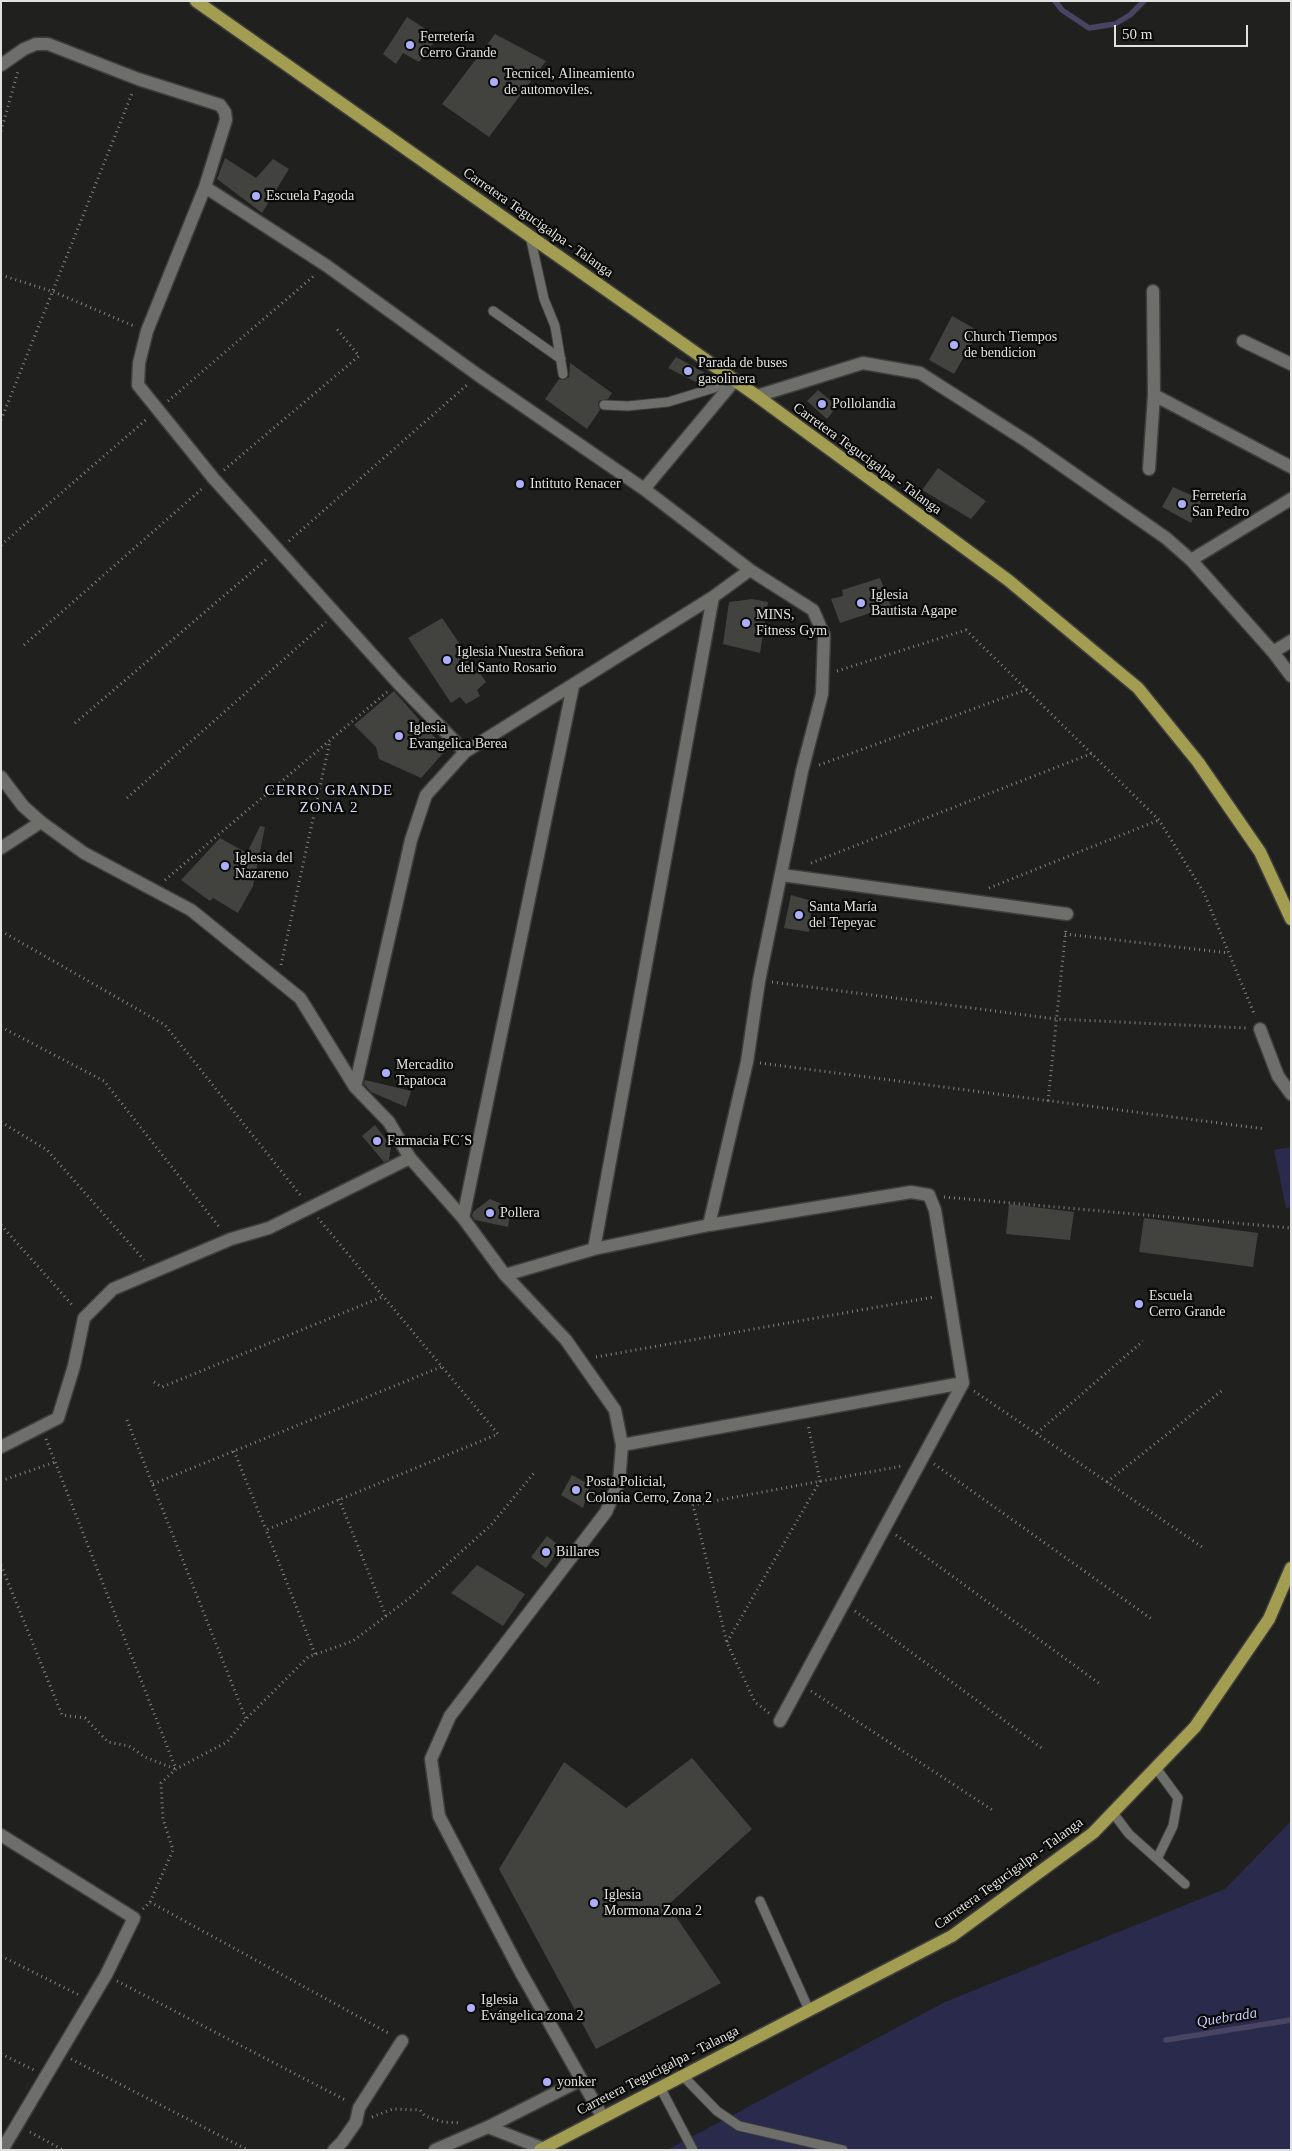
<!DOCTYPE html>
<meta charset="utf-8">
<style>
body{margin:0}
#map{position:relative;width:1292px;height:2151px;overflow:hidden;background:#20201e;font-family:Georgia,serif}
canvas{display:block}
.frame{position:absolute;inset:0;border:2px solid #e1e1e0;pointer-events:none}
.scale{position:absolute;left:1114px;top:25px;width:134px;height:22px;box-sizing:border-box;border:2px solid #e1e1e0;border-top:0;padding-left:6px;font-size:15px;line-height:18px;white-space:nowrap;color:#e1e1e0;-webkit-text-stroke:4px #0a0a09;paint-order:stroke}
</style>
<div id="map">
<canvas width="1292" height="2151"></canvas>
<div class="frame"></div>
<div class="scale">50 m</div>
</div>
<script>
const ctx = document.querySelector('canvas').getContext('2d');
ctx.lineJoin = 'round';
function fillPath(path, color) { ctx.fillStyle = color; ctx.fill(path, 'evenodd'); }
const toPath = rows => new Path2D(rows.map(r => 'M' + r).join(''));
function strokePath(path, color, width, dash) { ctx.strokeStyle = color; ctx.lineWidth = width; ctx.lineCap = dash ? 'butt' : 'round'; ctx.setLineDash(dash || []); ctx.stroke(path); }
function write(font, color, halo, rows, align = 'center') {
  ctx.font = font + ' Georgia,serif'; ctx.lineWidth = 4.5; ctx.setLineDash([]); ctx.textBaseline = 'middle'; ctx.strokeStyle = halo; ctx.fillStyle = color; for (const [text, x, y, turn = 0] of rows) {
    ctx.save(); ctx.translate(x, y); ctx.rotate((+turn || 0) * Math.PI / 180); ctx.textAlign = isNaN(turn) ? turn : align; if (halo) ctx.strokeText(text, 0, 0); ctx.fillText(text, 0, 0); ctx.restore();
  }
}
fillPath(toPath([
 [1291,1147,1291,1207,1286,1208,1274,1150],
 [1291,1821,1291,2150,667,2150,945,2002,1225,1889]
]), '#2a2a4d');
strokePath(toPath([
 [1055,1,1062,10,1089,28,1115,24,1130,15,1144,1],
 [1166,2040,1291,2020]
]), '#4a4463', 5.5);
fillPath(toPath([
 [407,17,438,37,419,62,403,53,396,64,383,54],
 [495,34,546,61,489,137,442,104],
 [225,158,256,178,273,159,289,169,262,213,217,179],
 [952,316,979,331,954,374,929,360],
 [676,357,709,375,702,385,668,368],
 [570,363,612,393,608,399,599,401,598,405,600,410,587,429,545,399,559,379,564,380,569,377],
 [818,390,837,406,827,419,807,401],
 [938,468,986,501,971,519,922,490],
 [1173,487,1202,500,1191,523,1162,507],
 [880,578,891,606,840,623,831,599,843,596,842,590],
 [752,599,768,602,760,653,723,644,729,602],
 [442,618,486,682,477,690,480,696,466,704,460,697,451,703,408,638],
 [394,691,446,750,421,778,379,759,376,747,354,725],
 [260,826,265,827,253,886,238,913,213,898,210,901,181,880,220,838,247,853],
 [791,895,812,901,809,932,784,928],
 [365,1080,411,1091,406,1107,371,1092,364,1084],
 [375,1125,391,1146,389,1160,384,1162,362,1136],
 [490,1199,511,1208,508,1227,475,1220,472,1216,473,1212],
 [1009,1204,1074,1212,1070,1240,1006,1234],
 [1144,1218,1258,1233,1253,1267,1139,1252],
 [572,1475,590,1485,583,1508,561,1495],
 [547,1536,561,1547,546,1568,531,1557],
 [477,1565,525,1594,503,1626,451,1593],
 [692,1758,752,1829,668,1905,721,1983,596,2049,499,1869,564,1762,626,1808]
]), '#42423f');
const lane = toPath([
 [530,236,544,299,555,326,563,374],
 [493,311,561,359],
 [604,405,628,406,668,402,714,388,728,376],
 [1156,1768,1178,1798,1173,1826,1157,1859],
 [1113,1813,1129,1834,1185,1884],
 [760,1901,809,2010],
 [682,2075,717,2111,739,2126,843,2150],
 [660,2087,693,2150]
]);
const street = toPath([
 [1,65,24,49,36,44,48,44,138,79,220,105,225,112,226,120,205,187,147,331,139,363,138,385,214,479,398,683,465,752],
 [205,187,327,266,478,375,644,489,750,570,813,610,824,635,822,694,802,771,759,981,747,1062,709,1225],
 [1243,341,1291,364],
 [1154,395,1291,467],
 [757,396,863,363,920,373,1028,442,1166,538,1191,560,1273,652,1291,676],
 [1149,469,1154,395,1153,291],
 [644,489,735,380],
 [1191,560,1291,499],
 [1273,652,1291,641],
 [1,777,23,806,41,822,84,853,191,910,300,998,355,1087,389,1122,410,1158,463,1218,505,1275,566,1340,615,1410,622,1445,619,1482,606,1512,450,1716,431,1759,439,1816,519,1969,602,2116],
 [1,848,41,822],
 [782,875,1067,914],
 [1260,1029,1278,1076,1291,1094],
 [355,1087,411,840,426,795,465,752,713,597,750,570],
 [463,1218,573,686],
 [594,1249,713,597],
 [505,1275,594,1249,709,1225,911,1192,929,1195,935,1210,963,1383,780,1721],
 [622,1445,963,1383],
 [1,1447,58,1418,74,1366,84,1318,113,1289,231,1239,269,1228,410,1158],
 [1,1835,134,1918,106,1975,2,2150],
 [488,2127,581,2080],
 [334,2150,342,2142,356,2122,359,2108,402,2041],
 [435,2150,488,2127,542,2148]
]);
const primary = toPath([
 [196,1,757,396,1008,580,1138,688,1198,762,1260,852,1291,919],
 [540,2150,952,1936,1093,1833,1195,1727,1269,1619,1291,1568]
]);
strokePath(lane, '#3e3e3c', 11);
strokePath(street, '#3e3e3c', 15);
strokePath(primary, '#3e3e3c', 15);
strokePath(toPath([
 [1,131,18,71],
 [1,275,54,292,134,326],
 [168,401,315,275],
 [1,420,133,91],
 [224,470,359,356,337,329],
 [289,541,467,385],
 [1,545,148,418],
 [24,645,204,487],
 [837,671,966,630,1159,820,1204,893,1255,1016],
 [75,723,267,559],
 [819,765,1028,689],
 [127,798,326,622],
 [811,863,1093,753],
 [165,880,387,692],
 [989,888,1159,820],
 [1,931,165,1025,301,1196],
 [1065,934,1229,953],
 [281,965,330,741],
 [772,982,1056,1019,1246,1028],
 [1,1027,104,1081,220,1228],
 [760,1063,1265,1129],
 [1048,1101,1066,928],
 [1,1122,47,1150,144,1260],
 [944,1197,1291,1228],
 [1,1225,74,1307],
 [596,1357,934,1297],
 [154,1382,162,1387,382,1297],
 [974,1391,1205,1549],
 [127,1420,246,1719],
 [1037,1433,1143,1341],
 [46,1439,176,1769],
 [234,1451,266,1530],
 [934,1464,1153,1620],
 [1,1481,55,1462],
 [1107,1482,1224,1389],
 [153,1484,441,1367],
 [339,1499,386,1616],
 [896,1535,1100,1684],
 [1,1565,62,1715,85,1718,108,1742,129,1746,145,1757,175,1769],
 [855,1611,1043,1749],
 [727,1642,820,1481,808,1425],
 [315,1654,266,1530,498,1434,318,1218],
 [811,1691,994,1811],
 [769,1713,755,1702,727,1643,693,1505,902,1466],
 [150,1902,173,1850,163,1819,161,1783,176,1769,227,1742,246,1719,308,1657,353,1641,411,1597,491,1525,534,1473],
 [143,1909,150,1902,390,2034],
 [1,1956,79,1995],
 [117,1981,347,2101],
 [1,2054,34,2070],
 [71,2059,248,2150],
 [372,2117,393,2109,420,2110,425,2116,443,2122,460,2123],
 [30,2132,63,2150]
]), '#838381', 3, [1, 4]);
strokePath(lane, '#6e6e6b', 9);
strokePath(street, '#6e6e6b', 12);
strokePath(primary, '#a39d51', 12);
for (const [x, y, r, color] of [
 [410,45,5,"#adaffb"],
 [494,82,5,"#adaffb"],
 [256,196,5,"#adaffb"],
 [954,345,5,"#adaffb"],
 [688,371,5,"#adaffb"],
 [822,404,5,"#adaffb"],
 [520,484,5,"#adaffb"],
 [1182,504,5,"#adaffb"],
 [861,603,5,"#adaffb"],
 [746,623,5,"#adaffb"],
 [447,660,5,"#adaffb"],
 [399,736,5,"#adaffb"],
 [225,866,5,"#adaffb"],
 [799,915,5,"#adaffb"],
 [386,1073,5,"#adaffb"],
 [377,1141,5,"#adaffb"],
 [490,1213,5,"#adaffb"],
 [1139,1304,5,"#adaffb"],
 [576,1490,5,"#adaffb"],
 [546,1552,5,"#adaffb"],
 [594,1903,5,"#adaffb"],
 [471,2008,5,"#adaffb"],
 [547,2082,5,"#adaffb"]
]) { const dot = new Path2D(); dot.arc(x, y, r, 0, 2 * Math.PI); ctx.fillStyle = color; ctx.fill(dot); strokePath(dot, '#0a0a09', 2); }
write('14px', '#e1e1e0', '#0a0a09', [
 ["Ferretería",420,37],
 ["Cerro Grande",420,53],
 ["Tecnicel, Alineamiento",504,74],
 ["de automoviles.",504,90],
 ["Escuela Pagoda",266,196],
 ["Church Tiempos",964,337],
 ["de bendicion",964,353],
 ["Parada de buses",698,363],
 ["gasolinera",698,379],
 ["Pollolandia",832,404],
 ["Intituto Renacer",530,484],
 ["Ferretería",1192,496],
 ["San Pedro",1192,512],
 ["Iglesia",871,595],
 ["Bautista Agape",871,611],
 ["MINS,",756,615],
 ["Fitness Gym",756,631],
 ["Iglesia Nuestra Señora",457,652],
 ["del Santo Rosario",457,668],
 ["Iglesia",409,728],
 ["Evangelica Berea",409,744],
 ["Iglesia del",235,858],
 ["Nazareno",235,874],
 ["Santa María",809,907],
 ["del Tepeyac",809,923],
 ["Mercadito",396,1065],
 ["Tapatoca",396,1081],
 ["Farmacia FC´S",387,1141],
 ["Pollera",500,1213],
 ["Escuela",1149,1296],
 ["Cerro Grande",1149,1312],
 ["Posta Policial,",586,1482],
 ["Colonia Cerro, Zona 2",586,1498],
 ["Billares",556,1552],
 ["Iglesia",604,1895],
 ["Mormona Zona 2",604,1911],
 ["Iglesia",481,2000],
 ["Evángelica zona 2",481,2016],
 ["yonker",557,2082]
], 'left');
write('14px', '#e1e1e0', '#0a0a09', [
 ["Carretera Tegucigalpa - Talanga",538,223,35],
 ["Carretera Tegucigalpa - Talanga",867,459,36],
 ["Carretera Tegucigalpa - Talanga",1009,1874,-36],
 ["Carretera Tegucigalpa - Talanga",658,2071,-27]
]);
ctx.letterSpacing = '1px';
write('15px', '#dbddfa', '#0a0a09', [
 ["CERRO GRANDE",329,791],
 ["ZONA 2",329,808]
]);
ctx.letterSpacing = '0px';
write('italic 15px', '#c5c8fa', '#0a0a09', [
 ["Quebrada",1227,2018,-9]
]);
</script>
